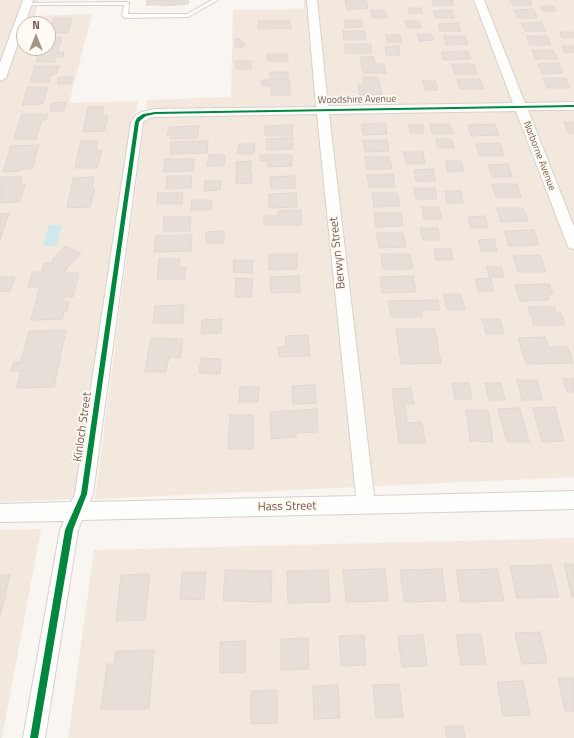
<!DOCTYPE html>
<style>
body{margin:0}
#map{position:relative;width:574px;height:738px;overflow:hidden;background:#f9f5f0;font-family:"Titillium Web",sans-serif}
canvas{display:block}
.north{position:absolute;left:16px;top:16px;width:40px;height:40px;box-sizing:border-box;background:#fffaf3;border:1px solid #cabbb1;border-radius:50%;rotate:0deg;font-size:11px;font-weight:700;line-height:16px;text-align:center;color:#7a5c4d}
.north::after{content:'';display:block;margin:auto;width:14px;height:18px;background:#a69286;clip-path:polygon(50% 0,100% 100%,50% 72%,0 100%)}
</style>
<div id="map">
<canvas width="574" height="738"></canvas>
<div class="north">N</div>
</div>
<script>
const ctx = document.querySelector('canvas').getContext('2d');
ctx.lineJoin = 'round';
function fillPath(path, color) { ctx.fillStyle = color; ctx.fill(path, 'evenodd'); }
const toPath = rows => new Path2D(rows.map(r => 'M' + r).join(''));
function strokePath(path, color, width, dash) { ctx.strokeStyle = color; ctx.lineWidth = width; ctx.lineCap = dash ? 'butt' : 'round'; ctx.setLineDash(dash || []); ctx.stroke(path); }
function write(font, color, halo, rows, align = 'center') {
  ctx.font = font + ' "Titillium Web",sans-serif'; ctx.lineWidth = 3.5; ctx.setLineDash([]); ctx.textBaseline = 'middle'; ctx.strokeStyle = halo; ctx.fillStyle = color; for (const [text, x, y, turn = 0] of rows) {
    ctx.save(); ctx.translate(x, y); ctx.rotate((+turn || 0) * Math.PI / 180); ctx.textAlign = isNaN(turn) ? turn : align; if (halo) ctx.strokeText(text, 0, 0); ctx.fillText(text, 0, 0); ctx.restore();
  }
}
fillPath(toPath([
 [0,0,39,0,35,16,92,14,69,103,138,101,76,499,0,502],
 [24,24,48,24,48,48,24,48],
 [304,0,574,0,574,477,95,499,147,100,231,97,233,10,304,9],
 [41,529,2,738,0,738,0,530],
 [574,538,574,738,68,738,94,550]
]), '#f2e8de');
fillPath(toPath([
 [49,225,62,225,56,246,43,246]
]), '#d0e8ea');
const building = toPath([
 [147,0,189,0,188,4,163,6,164,5,146,5,147,0],
 [345,0,366,0,368,8,347,10,345,0],
 [432,0,452,0,453,5,434,5,432,0],
 [511,0,530,0,532,5,513,5,511,0],
 [541,6,553,6,556,11,543,11,541,6],
 [408,8,421,8,423,13,409,13,408,8],
 [534,9,537,18,518,18,514,10,534,9],
 [371,10,385,10,387,18,372,18,371,10],
 [452,10,454,18,436,18,433,11,452,10],
 [54,18,72,18,68,33,48,33,48,24,52,24,54,18],
 [344,20,362,20,363,27,345,28,344,20],
 [258,21,290,21,291,28,258,29,258,21],
 [405,21,419,21,421,28,407,28,405,21],
 [541,22,545,31,525,31,521,23,541,22],
 [458,23,461,31,440,31,438,24,458,23],
 [343,31,365,31,365,40,344,40,343,31],
 [560,32,573,32,574,38,562,38,560,32],
 [417,34,431,34,433,40,419,41,417,34],
 [386,35,400,35,401,42,387,42,386,35],
 [444,36,465,36,468,44,446,45,444,36],
 [527,36,547,36,551,45,530,45,527,36],
 [48,37,62,37,58,52,64,52,63,57,56,57,55,62,36,62,41,48,48,48,48,37],
 [235,39,240,39,240,42,244,42,244,47,235,47,235,39],
 [345,44,371,44,371,53,345,53,345,44],
 [399,46,400,55,386,55,385,47,399,46],
 [562,46,574,46,574,52,565,53,562,46],
 [532,50,553,50,558,59,536,59,532,50],
 [468,51,471,59,443,60,441,52,468,51],
 [267,54,288,54,288,61,267,61,267,54],
 [360,57,374,57,375,64,384,64,386,73,363,73,360,57],
 [236,61,251,61,251,69,236,69,236,61],
 [559,63,563,73,542,74,538,64,559,63],
 [452,64,474,64,477,74,455,74,452,64],
 [35,66,59,66,56,74,51,75,49,82,30,82,35,66],
 [270,72,288,72,288,78,270,78,270,72],
 [59,77,73,77,71,84,57,84,59,77],
 [363,77,378,77,382,95,360,95,358,85,364,84,363,77],
 [543,78,566,78,570,88,547,88,543,78],
 [289,79,290,95,271,95,271,86,262,86,262,80,289,79],
 [457,79,480,79,483,89,460,89,457,79],
 [423,81,436,81,438,90,425,90,423,81],
 [28,87,48,87,43,104,22,105,28,87],
 [66,102,64,111,50,111,52,103,66,102],
 [88,107,104,107,102,116,108,116,104,131,83,132,88,107],
 [22,114,48,114,46,120,42,120,36,139,14,139,22,114],
 [564,122,574,122,574,134,569,134,564,122],
 [385,123,387,134,363,135,361,124,385,123],
 [430,124,450,124,453,134,432,134,430,124],
 [495,124,499,135,471,136,468,125,495,124],
 [292,125,293,136,265,136,265,126,292,125],
 [409,125,423,125,424,133,410,133,409,125],
 [199,126,197,138,170,139,170,135,167,135,169,127,199,126],
 [293,138,293,149,267,150,266,139,293,138],
 [436,139,451,139,454,148,438,148,436,139],
 [363,140,387,140,389,151,365,152,363,140],
 [81,141,98,141,96,151,102,150,97,168,75,168,81,141],
 [208,141,207,153,170,154,171,142,208,141],
 [500,143,504,156,480,156,476,144,500,143],
 [239,144,255,144,254,154,237,154,239,144],
 [39,145,32,169,21,169,21,171,3,172,11,146,39,145],
 [404,152,423,152,425,164,406,164,404,152],
 [209,155,225,155,224,166,207,166,209,155],
 [260,155,292,155,292,166,267,167,267,161,260,161,260,155],
 [365,157,389,157,392,169,367,169,365,157],
 [165,159,194,159,193,171,163,172,165,159],
 [251,161,251,171,236,171,236,162,251,161],
 [446,161,461,161,464,171,448,172,446,161],
 [508,164,512,177,492,177,488,165,508,164],
 [433,169,435,181,416,181,414,170,433,169],
 [236,173,252,173,252,183,236,184,236,173],
 [393,174,395,187,369,187,367,175,393,174],
 [167,176,192,176,191,188,166,189,167,176],
 [295,176,296,188,271,189,270,177,295,176],
 [1,177,22,177,20,185,25,185,19,202,0,203,1,177],
 [94,177,92,188,95,188,90,207,67,208,73,178,94,177],
 [205,181,221,181,220,190,204,191,205,181],
 [492,184,517,184,521,197,496,197,492,184],
 [414,188,435,188,437,199,416,199,414,188],
 [445,191,461,191,463,203,447,203,445,191],
 [158,193,183,193,182,204,157,204,158,193],
 [296,193,297,207,269,208,269,194,296,193],
 [372,193,397,193,400,206,374,207,372,193],
 [192,200,212,200,211,210,191,210,192,200],
 [422,207,439,207,442,219,424,219,422,207],
 [497,208,523,208,528,221,501,222,497,208],
 [301,210,302,225,264,225,264,216,279,216,278,211,301,210],
 [9,213,0,240,0,214,9,213],
 [374,213,401,213,403,226,376,227,374,213],
 [485,216,488,228,471,228,468,217,485,216],
 [164,217,191,217,190,231,163,231,164,217],
 [420,228,438,228,440,240,423,240,420,228],
 [534,230,539,245,509,246,504,231,534,230],
 [224,231,224,243,206,243,206,232,224,231],
 [376,233,403,233,406,247,379,248,376,233],
 [192,235,191,251,154,252,156,236,192,235],
 [494,239,497,251,481,251,479,240,494,239],
 [65,246,81,253,66,269,65,273,79,273,73,297,63,297,62,302,69,302,67,312,64,312,62,319,31,320,40,287,28,287,32,272,42,272,44,263,52,263,53,258,65,246],
 [434,249,451,249,453,260,436,260,434,249],
 [269,254,297,254,297,269,269,270,269,254],
 [381,254,410,254,413,269,383,269,381,254],
 [540,255,546,272,518,272,513,256,540,255],
 [159,259,180,259,179,267,186,267,185,279,157,279,159,259],
 [234,260,253,260,252,273,233,272,234,260],
 [487,267,501,267,504,277,489,277,487,267],
 [299,276,300,292,271,293,270,277,299,276],
 [413,276,416,292,382,293,380,277,413,276],
 [0,277,15,277,10,292,0,291,0,277],
 [236,278,253,279,251,297,235,297,236,278],
 [491,278,494,291,478,291,475,279,491,278],
 [549,284,553,294,547,295,549,300,520,301,515,285,549,284],
 [444,294,461,294,465,310,447,310,444,294],
 [438,300,440,310,421,310,422,317,391,317,388,301,438,300],
 [184,305,183,323,153,323,155,306,184,305],
 [528,307,554,307,556,313,561,313,565,325,534,325,528,307],
 [222,319,221,333,201,334,202,320,222,319],
 [482,319,500,319,504,334,486,334,482,319],
 [396,329,435,329,441,363,401,364,396,329],
 [66,330,54,387,16,388,21,371,11,371,14,362,21,362,29,331,66,330],
 [308,335,310,356,279,357,278,347,286,347,285,336,308,335],
 [545,337,549,347,568,347,573,363,526,364,518,338,545,337],
 [151,338,183,339,180,358,169,357,166,372,145,372,151,338],
 [201,358,221,359,220,374,199,373,201,358],
 [574,378,574,392,567,392,563,379,574,378],
 [517,380,537,380,542,400,522,400,517,380],
 [452,383,469,383,472,399,455,399,452,383],
 [485,383,501,383,505,400,489,400,485,383],
 [315,385,316,403,293,404,292,386,315,385],
 [240,387,259,387,258,402,239,402,240,387],
 [411,388,414,404,405,404,407,423,422,422,425,443,399,443,392,389,411,388],
 [555,407,564,441,542,442,533,408,555,407],
 [520,408,529,442,507,442,498,409,520,408],
 [317,409,318,432,296,433,296,437,271,439,270,412,317,409],
 [466,410,488,410,493,442,470,441,466,410],
 [230,415,253,415,253,449,228,449,230,415],
 [564,564,574,564,574,597,572,597,564,564],
 [551,565,559,597,517,598,510,566,551,565],
 [385,569,388,601,346,602,343,570,385,569],
 [442,569,446,601,404,602,400,570,442,569],
 [497,569,504,601,461,602,456,570,497,569],
 [225,570,272,571,271,602,223,601,225,570],
 [328,570,330,602,288,603,287,571,328,570],
 [182,572,206,572,204,599,180,600,182,572],
 [150,574,145,620,116,621,121,575,150,574],
 [0,575,10,575,0,617,0,575],
 [540,632,547,663,522,664,515,633,540,632],
 [481,634,486,664,461,665,456,635,481,634],
 [364,635,366,665,341,666,339,636,364,635],
 [423,635,427,666,402,667,398,636,423,635],
 [308,638,309,669,281,670,281,639,308,638],
 [245,641,245,672,220,673,220,642,245,641],
 [154,650,149,709,101,709,107,664,114,664,116,651,154,650],
 [558,678,574,678,574,711,565,711,558,678],
 [523,681,530,715,503,716,497,682,523,681],
 [399,684,403,717,376,718,373,685,399,684],
 [338,685,340,718,314,719,313,686,338,685],
 [277,690,277,723,251,724,251,691,277,690],
 [445,726,463,726,465,738,447,738,445,726]
]);
fillPath(building, '#e6ded7');
strokePath(building, '#e2d8d2', 1);
const service = toPath([
 [212,0,218,0,188,17,125,18,122,16,124,5,27,5,25,4,27,3,127,2,129,3,128,14,187,14,212,0]
]);
const minor = toPath([
 [23,0,33,0,6,78,0,81,0,63,23,0],
 [307,0,317,0,328,106,513,103,474,0,484,0,525,103,574,102,574,110,528,110,574,227,574,249,569,248,567,244,516,111,329,114,374,496,574,491,574,509,82,520,78,530,45,738,23,738,60,530,64,521,0,522,0,504,71,502,75,494,131,122,135,116,141,112,155,109,316,107,307,0],
 [317,114,356,496,90,502,93,494,143,122,149,118,155,117,317,114]
]);
strokePath(service, '#d7d1cb', 2);
strokePath(minor, '#d7d1cb', 2);
fillPath(service, '#fefefd');
fillPath(minor, '#fefefd');
fillPath(toPath([
 [574,105,574,107,155,114,146,116,141,120,139,122,87,494,73,530,38,738,30,738,65,530,81,494,135,122,137,118,143,114,155,112,574,105]
]), '#00873e');
write('10px', '#7a5c4d', '#fffaf3', [
 ["Woodshire Avenue",357,100,-1],
 ["Norborne Avenue",539,156,69]
]);
write('12px', '#7a5c4d', '#fffaf3', [
 ["Berwyn Street",338,253,-96],
 ["Kinloch Street",83,427,-82],
 ["Hass Street",287,507,-1]
]);
</script>
